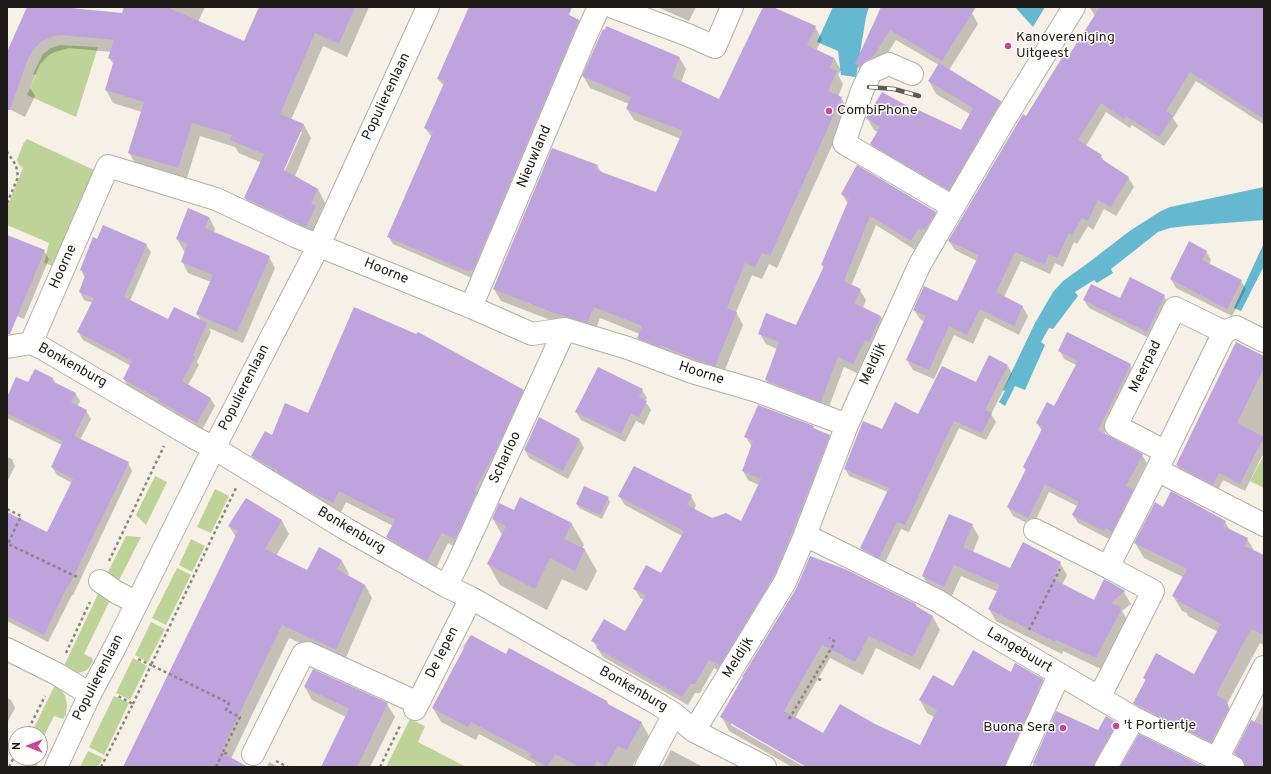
<!DOCTYPE html>
<style>
body{margin:0}
#map{position:relative;width:1271px;height:774px;overflow:hidden;background:#f6f0e6;font-family:Overpass,sans-serif}
canvas{display:block}
.frame{position:absolute;inset:0;border:8px solid #1c1a17;pointer-events:none}
.north{position:absolute;left:8px;top:726px;width:40px;height:40px;box-sizing:border-box;background:#fffefc;border:1px solid #a4a3a0;border-radius:50%;rotate:270deg;font-size:11px;font-weight:700;line-height:16px;text-align:center;color:#1c1a17}
.north::after{content:'';display:block;margin:auto;width:14px;height:18px;background:#c44999;clip-path:polygon(50% 0,100% 100%,50% 72%,0 100%)}
</style>
<div id="map">
<canvas width="1271" height="774"></canvas>
<div class="frame"></div>
<div class="north">N</div>
</div>
<script>
const ctx = document.querySelector('canvas').getContext('2d');
ctx.lineJoin = 'round';
function fillPath(path, color) { ctx.fillStyle = color; ctx.fill(path, 'evenodd'); }
const toPath = rows => new Path2D(rows.map(r => 'M' + r).join(''));
function strokePath(path, color, width, dash) { ctx.strokeStyle = color; ctx.lineWidth = width; ctx.lineCap = dash ? 'butt' : 'round'; ctx.setLineDash(dash || []); ctx.stroke(path); }
function write(font, color, halo, rows, align = 'center') {
  ctx.font = font + ' Overpass,sans-serif'; ctx.lineWidth = 3; ctx.setLineDash([]); ctx.textBaseline = 'middle'; ctx.strokeStyle = halo; ctx.fillStyle = color; for (const [text, x, y, turn = 0] of rows) {
    ctx.save(); ctx.translate(x, y); ctx.rotate((+turn || 0) * Math.PI / 180); ctx.textAlign = isNaN(turn) ? turn : align; if (halo) ctx.strokeText(text, 0, 0); ctx.fillText(text, 0, 0); ctx.restore();
  }
}
fillPath(toPath([
 [60,45,98,47,76,117,27,95,36,75,33,74,43,54,51,48],
 [27,139,96,171,56,267,44,263,49,243,7,225,7,207,23,168,19,165,17,160,23,144],
 [1264,455,1264,488,1250,481],
 [155,476,167,482,146,525,136,515],
 [215,489,229,496,211,533,197,527],
 [126,536,141,537,116,586,107,574],
 [191,539,205,546,192,572,179,565],
 [177,568,191,575,166,625,152,618],
 [99,592,111,598,84,654,92,658,93,661,88,669,85,671,78,673,73,673,63,668],
 [151,622,165,629,148,662,135,655],
 [133,658,147,666,130,700,116,693],
 [56,683,65,695,67,705,66,715,63,719,54,716,40,744,40,734,31,734],
 [114,696,129,703,104,755,89,747],
 [410,719,425,726,418,742,466,767,386,767],
 [88,751,103,758,98,767,80,767],
 [40,756,41,756,36,767,27,767,20,758,40,758]
]), '#bdd397');
fillPath(toPath([
 [833,7,869,7,866,17,856,77,841,75,838,51,817,42],
 [1015,7,1045,7,1033,27],
 [1264,187,1264,220,1186,226,1170,228,1158,232,1111,269,1113,273,1097,283,1094,280,1075,292,1078,296,1053,329,1049,328,1041,342,1045,345,1025,390,1015,386,1005,406,999,402,1005,391,1003,390,1035,323,1053,292,1063,281,1088,263,1131,230,1161,211,1170,207],
 [1264,243,1264,266,1241,311,1234,308]
]), '#66b8d1');
fillPath(toPath([
 [28,7,51,7,123,14,125,7,205,7,198,22,244,42,260,7,369,7,347,57,323,46,291,120,304,125,311,138,295,176,318,189,325,203,320,214,323,220,314,240,253,212,245,198,262,163,239,153,235,147,200,136,186,181,137,166,129,153,142,112,113,103,106,90,114,65,109,58,111,52,69,48,55,52,49,55,40,64,30,88,35,96,25,117,7,108,7,55],
 [300,132,302,132,283,175,282,174],
 [470,7,550,7,579,20,583,28,472,278,393,244,388,236,432,136,430,135,425,128,444,86,438,79],
 [657,7,696,7,689,21],
 [764,7,771,7,815,27,822,39,816,51,834,58,841,70,838,75,843,84,838,97,841,98,848,110,777,268,769,264,762,279,752,275,736,312,743,325,722,377,645,350,638,338,640,334,600,318,594,334,561,324,501,301,494,289,597,165,602,173,656,193,681,139,634,120,627,109,629,104,590,88,583,76,679,57,686,69,681,83,720,101],
 [882,7,975,7,972,13,978,24,949,70,1001,102,1008,114,956,202,878,156,871,144,878,132,874,130,867,118,961,131,970,114,936,94,929,81,939,65,896,40,879,67,862,74,856,64],
 [1091,7,1264,7,1264,123,1263,124,1196,81,1173,118,1178,126,1164,146,1132,125,1130,128,1106,112,1086,146,1101,156,1105,163,1128,177,1134,187,1116,216,1104,209,1093,230,1088,226,1077,244,1074,242,1063,267,1055,263,1050,274,1021,261,1004,297,1022,306,1028,316,1019,335,985,318,973,344,954,335,934,379,913,370,907,360,925,322,920,319,914,310,958,303,977,261,955,250,949,241,1026,118,1069,57,1095,16,1090,8],
 [842,194,935,212,941,223,917,251,876,225,851,286,860,290,866,300,863,308,881,317,887,327,859,374,844,367,827,412,772,391,766,380,777,349,766,344,760,334,796,326,824,268,822,265,848,204],
 [209,217,215,229,214,233,269,257,275,268,243,343,209,328,211,332,197,362,199,365,188,385,211,399,215,406,202,430,164,409,162,406,128,387,124,379,131,366,83,340,78,332,93,303,84,300,80,292,85,278,81,270,146,245,151,252,130,301,168,320,201,321,197,314,211,282,188,273,182,261,186,252,184,251,177,239],
 [7,236,44,251,49,259,24,319,7,312],
 [1206,251,1211,260,1209,265,1241,281,1246,289,1232,316,1176,288,1171,279],
 [1164,296,1169,304,1151,339,1089,308,1084,300,1120,300],
 [1237,344,1264,357,1264,457,1262,456,1245,491,1223,480,1217,492,1181,473,1177,465],
 [1060,351,1130,365,1135,373,1104,434,1142,455,1147,463,1133,491,1137,499,1117,539,1110,536,1109,539,1078,523,1073,515,1077,506,1049,492,1033,526,1013,516,1008,507,1026,471,1024,467,1042,431,1037,423,1055,407,1076,365,1064,359],
 [1008,366,1012,374,991,414,996,422,986,440,959,428,909,532,901,529,884,565,866,556,861,548,888,492,849,476,845,468,882,431,919,416],
 [53,379,56,384,75,393,80,401,77,407,86,411,91,419,80,440,128,463,132,471,73,595,72,595,48,642,7,621,7,518,48,533,72,483,57,475,52,467,62,445,7,418,7,399,29,384],
 [523,390,529,402,462,550,448,543,434,572,393,549,387,537,393,526,346,502,340,514,259,468,252,456,273,436,308,414],
 [642,390,647,398,645,401,651,410,644,425,636,421,625,442,581,420,576,412],
 [813,427,815,430,829,435,834,444,798,540,725,674,714,668,700,693,695,693,688,705,603,657,593,641,626,633,644,600,640,598,635,589,662,574,682,536,625,505,619,496,691,496,696,505,694,510,712,519,741,523,759,485,748,480,743,471,752,447,746,437],
 [580,440,584,448,568,479,529,458,525,450],
 [7,457,12,459,15,466,7,482],
 [608,498,610,502,602,519,579,508,577,504],
 [246,499,282,521,289,534,276,556,307,571,320,549,342,561,349,574,348,576,365,585,372,598,344,662,289,638,227,767,124,767,236,537,229,526],
 [1163,508,1225,522,1230,530,1247,539,1255,552,1264,556,1264,645,1260,643,1227,704,1234,716,1220,757,1143,718,1134,703,1146,681,1144,678,1195,676,1218,632,1188,616,1187,613,1182,611,1173,596,1183,577,1144,558,1135,543],
 [514,511,572,524,584,545,582,549,585,550,597,571,587,591,562,579,547,610,500,585,488,564,502,535,493,519],
 [972,525,979,537,973,552,1010,569,1060,563,1067,575,1062,585,1094,602,1124,592,1131,604,1122,611,1128,621,1103,670,1063,651,1062,654,996,621,989,609,998,592,961,576,951,598,930,588,923,576],
 [916,605,917,608,933,617,940,630,920,670,876,648,863,675,830,658,795,718,820,767,808,767,731,723,731,725,804,767,792,767,729,731,722,717,744,678],
 [470,636,506,655,607,701,609,705,641,722,649,736,632,767,536,767,535,764,479,734,476,740,441,722,433,708,464,649,463,647],
 [1016,664,1043,680,1050,693,1017,767,840,767,874,724,921,746,934,717,927,713,920,700,953,687,1011,673],
 [305,687,387,704,395,717,370,767,322,767,346,717,312,700],
 [7,698,11,700,15,708,7,723],
 [1264,702,1264,767,1243,767,1235,753,1254,723],
 [1057,712,1098,731,1116,723,1124,736,1106,767,1032,767],
 [671,750,703,767,662,767],
 [269,762,279,767,267,767]
]), '#0003');
fillPath(toPath([
 [27,7,61,7,122,13,124,7,167,7,244,41,259,7,355,7,339,44,315,33,280,114,304,124,284,170,318,189,311,203,316,206,306,227,244,198,264,154,230,140,232,135,192,123,178,168,128,153,144,102,105,90,114,60,108,58,114,40,61,35,54,36,41,42,33,50,27,61,10,110,7,110,7,52],
 [469,7,572,7,569,15,579,20,473,270,467,271,387,237,433,132,424,128,445,81,437,79],
 [763,7,773,7,816,26,807,45,834,58,830,68,837,71,828,91,842,97,770,256,762,253,755,268,745,263,727,308,737,312,715,366,697,360,660,345,660,347,637,338,642,326,594,307,587,323,554,313,493,289,552,148,598,165,596,170,656,192,683,131,626,109,631,97,582,76,603,29,605,30,606,26,680,57,672,77,719,99],
 [881,7,976,7,942,61,890,30,873,57,865,61,860,67,855,64],
 [1100,7,1264,7,1264,119,1190,72,1166,111,1173,116,1159,137,1126,116,1124,119,1101,103,1078,140,1102,155,1100,158,1129,177,1111,207,1098,200,1088,221,1082,218,1072,235,1069,233,1057,258,1049,254,1045,265,1015,252,996,292,1023,306,1014,326,980,309,967,335,949,326,929,370,906,360,926,316,913,310,924,286,957,301,979,255,948,241,1023,114,1026,116,1065,53,1069,55],
 [939,63,1001,101,949,190,870,144,880,127,866,118,882,92,911,108,912,107,961,130,973,108,928,81],
 [857,165,936,212,925,230,922,228,921,230,918,229,911,241,870,216,844,281,861,289,854,303,881,316,869,342,865,340,853,364,838,357,821,402,765,380,779,342,758,334,766,313,796,325,824,266,821,265,849,199,841,194],
 [188,208,209,217,205,228,270,256,237,332,196,314,213,275,181,262,187,244,176,239],
 [103,225,147,244,124,297,168,319,174,307,207,323,193,355,195,357,182,381,211,398,197,423,158,401,159,399,123,379,132,361,77,332,94,298,79,292,86,273,80,270,93,237,97,239],
 [7,235,45,250,10,334,7,334],
 [1189,241,1207,251,1202,260,1242,280,1227,309,1170,279],
 [1130,277,1165,295,1147,332,1083,300,1091,284,1120,298],
 [354,307,416,334,418,332,524,390,493,456,474,491,477,492,455,539,442,533,427,561,386,537,395,520,339,491,333,503,330,501,306,490,277,472,278,471,251,456,265,431,272,435,285,403,308,413],
 [1067,332,1131,364,1098,430,1143,454,1126,486,1133,490,1112,532,1106,528,1104,531,1072,515,1079,502,1045,484,1028,518,1007,507,1026,469,1023,467,1043,427,1036,423,1047,402,1054,406,1078,361,1058,351],
 [1236,342,1264,356,1264,368,1237,423,1264,437,1240,484,1219,473,1213,485,1176,465],
 [989,355,1008,365,985,410,992,413,982,433,954,421,905,525,897,522,879,558,860,548,889,488,844,469,863,421,882,429,895,402,918,414,942,366,976,382],
 [598,367,643,389,639,397,647,401,639,417,631,413,621,434,575,412],
 [35,369,53,378,52,381,76,393,71,402,87,410,74,436,129,462,68,588,67,587,44,635,7,616,7,512,47,532,73,479,51,467,63,441,7,413,7,397,16,377,28,382],
 [758,405,814,426,813,428,830,435,793,530,774,576,720,665,709,660,695,684,690,684,682,697,596,648,599,645,591,641,604,619,625,631,646,595,633,589,646,565,661,573,684,531,618,496,634,466,692,495,687,505,712,518,726,513,741,521,761,479,742,471,753,441,744,437],
 [539,417,580,439,563,471,524,450],
 [584,486,609,497,600,515,576,504],
 [1171,491,1226,521,1223,526,1248,538,1244,546,1264,555,1264,635,1251,629,1216,695,1226,700,1229,708,1211,742,1133,703,1146,679,1143,678,1156,653,1194,674,1221,624,1178,601,1178,599,1172,596,1187,569,1134,543,1155,502,1163,507],
 [520,497,572,523,564,539,585,549,575,571,550,558,535,589,487,564,506,526,492,519,499,503,514,510],
 [246,498,282,520,265,549,307,570,319,547,342,560,337,569,365,585,336,650,282,625,221,752,248,767,123,767,238,531,228,526],
 [949,514,973,524,963,547,1010,568,1023,542,1061,562,1053,579,1094,600,1104,579,1124,590,1125,591,1111,603,1122,608,1096,658,1056,640,1055,642,988,609,1000,585,954,565,944,587,922,576],
 [810,556,845,569,916,604,916,606,933,616,913,657,869,636,855,662,822,645,784,711,823,733,840,704,875,724,920,745,937,710,919,700,933,675,953,686,973,650,1011,672,1015,663,1043,679,1006,762,1005,767,806,767,720,717,743,677,742,677,796,589],
 [471,635,506,654,509,648,607,701,606,703,642,722,627,750,618,746,606,766,597,761,594,767,579,767,555,754,547,767,530,757,532,754,471,722,468,727,432,708],
 [313,669,388,703,357,767,321,767,349,709,304,687],
 [1056,711,1098,730,1106,716,1117,723,1095,761,1094,767,1042,767,1033,763],
 [1251,720,1264,726,1264,767,1245,767,1243,760,1234,753],
 [1139,734,1205,767,1120,767]
]), '#bea3dd');
const minor = toPath([
 [613,7,688,35,715,47,732,7],
 [912,74,889,64,871,72,862,91,844,143,953,207],
 [471,307,587,33,599,7],
 [31,343,108,166,216,199,295,236,471,307,532,334,565,329,628,348,692,372,757,391,847,425],
 [31,343,42,348,193,437,214,448,346,529,446,586,471,598,656,703,674,714,694,731,765,767],
 [7,347,31,343],
 [1166,452,1116,426,1175,308,1224,332],
 [1157,470,1264,525],
 [1035,530,1108,567],
 [805,535,938,601,979,627,1134,718,1233,767],
 [100,581,116,592,137,603],
 [446,586,458,563,565,329],
 [7,649,57,674,90,694],
 [1099,698,1153,591,1108,567,1157,470,1224,332,1236,327,1264,341],
 [415,709,471,598],
 [694,731,785,582,805,535,847,425,920,264,1003,122,1074,7],
 [253,754,303,654,308,653,418,703],
 [1217,759,1264,667],
 [56,767,90,694,115,647,214,448,319,245,428,7],
 [646,767,674,714],
 [1017,767,1059,675],
 [1106,767,1134,718]
]);
strokePath(minor, '#b5afa6', 24);
strokePath(toPath([
 [7,203,18,177,16,165,7,152],
 [7,509,21,516,8,544,77,577],
 [109,561,164,446],
 [1029,630,1060,569],
 [66,653,90,602],
 [821,680,814,677,834,644,834,641,829,638],
 [133,704,151,665,136,658],
 [789,719,814,677],
 [26,734,45,696],
 [223,752,240,717,226,710,229,703,151,665,236,488],
 [276,761,288,767],
 [9,767,16,753],
 [101,767,133,704,116,695],
 [216,767,223,752,230,755],
 [380,767,400,726]
]), '#8a867f', 2.5, [3, 3]);
strokePath(minor, '#fff', 22);
const rail = toPath([
 [869,87,894,89,919,96]
]);
strokePath(rail, '#5c5954', 4.5);
strokePath(rail, '#fffefc', 3, [9]);
for (const [x, y, r, color] of [
 [1008,46,4,"#c44999"],
 [829,111,4,"#c44999"],
 [1116,726,4,"#c44999"],
 [1063,728,4,"#c44999"]
]) { const dot = new Path2D(); dot.arc(x, y, r, 0, 2 * Math.PI); ctx.fillStyle = color; ctx.fill(dot); strokePath(dot, '#fffefc', 1.5); }
write('14px', '#1c1a17', '#fffefc', [
 ["Kanovereniging",1016,38],
 ["Uitgeest",1016,54],
 ["CombiPhone",837,111],
 ["'t Portiertje",1124,726],
 ["Buona Sera",1055,728,"right"]
], 'left');
write('14px', '#1c1a17', '#fffefc', [
 ["Populierenlaan",387,97,-65],
 ["Nieuwland",535,157,-67],
 ["Hoorne",64,267,-66],
 ["Hoorne",386,272,22],
 ["Meldijk",874,364,-66],
 ["Bonkenburg",72,366,29],
 ["Meerpad",1146,367,-64],
 ["Hoorne",701,374,18],
 ["Populierenlaan",245,388,-63],
 ["Scharloo",506,458,-65],
 ["Bonkenburg",351,531,31],
 ["Langebuurt",1019,651,31],
 ["De Iepen",443,653,-63],
 ["Meldijk",739,658,-58],
 ["Populierenlaan",99,678,-63],
 ["Bonkenburg",633,690,30]
]);
</script>
